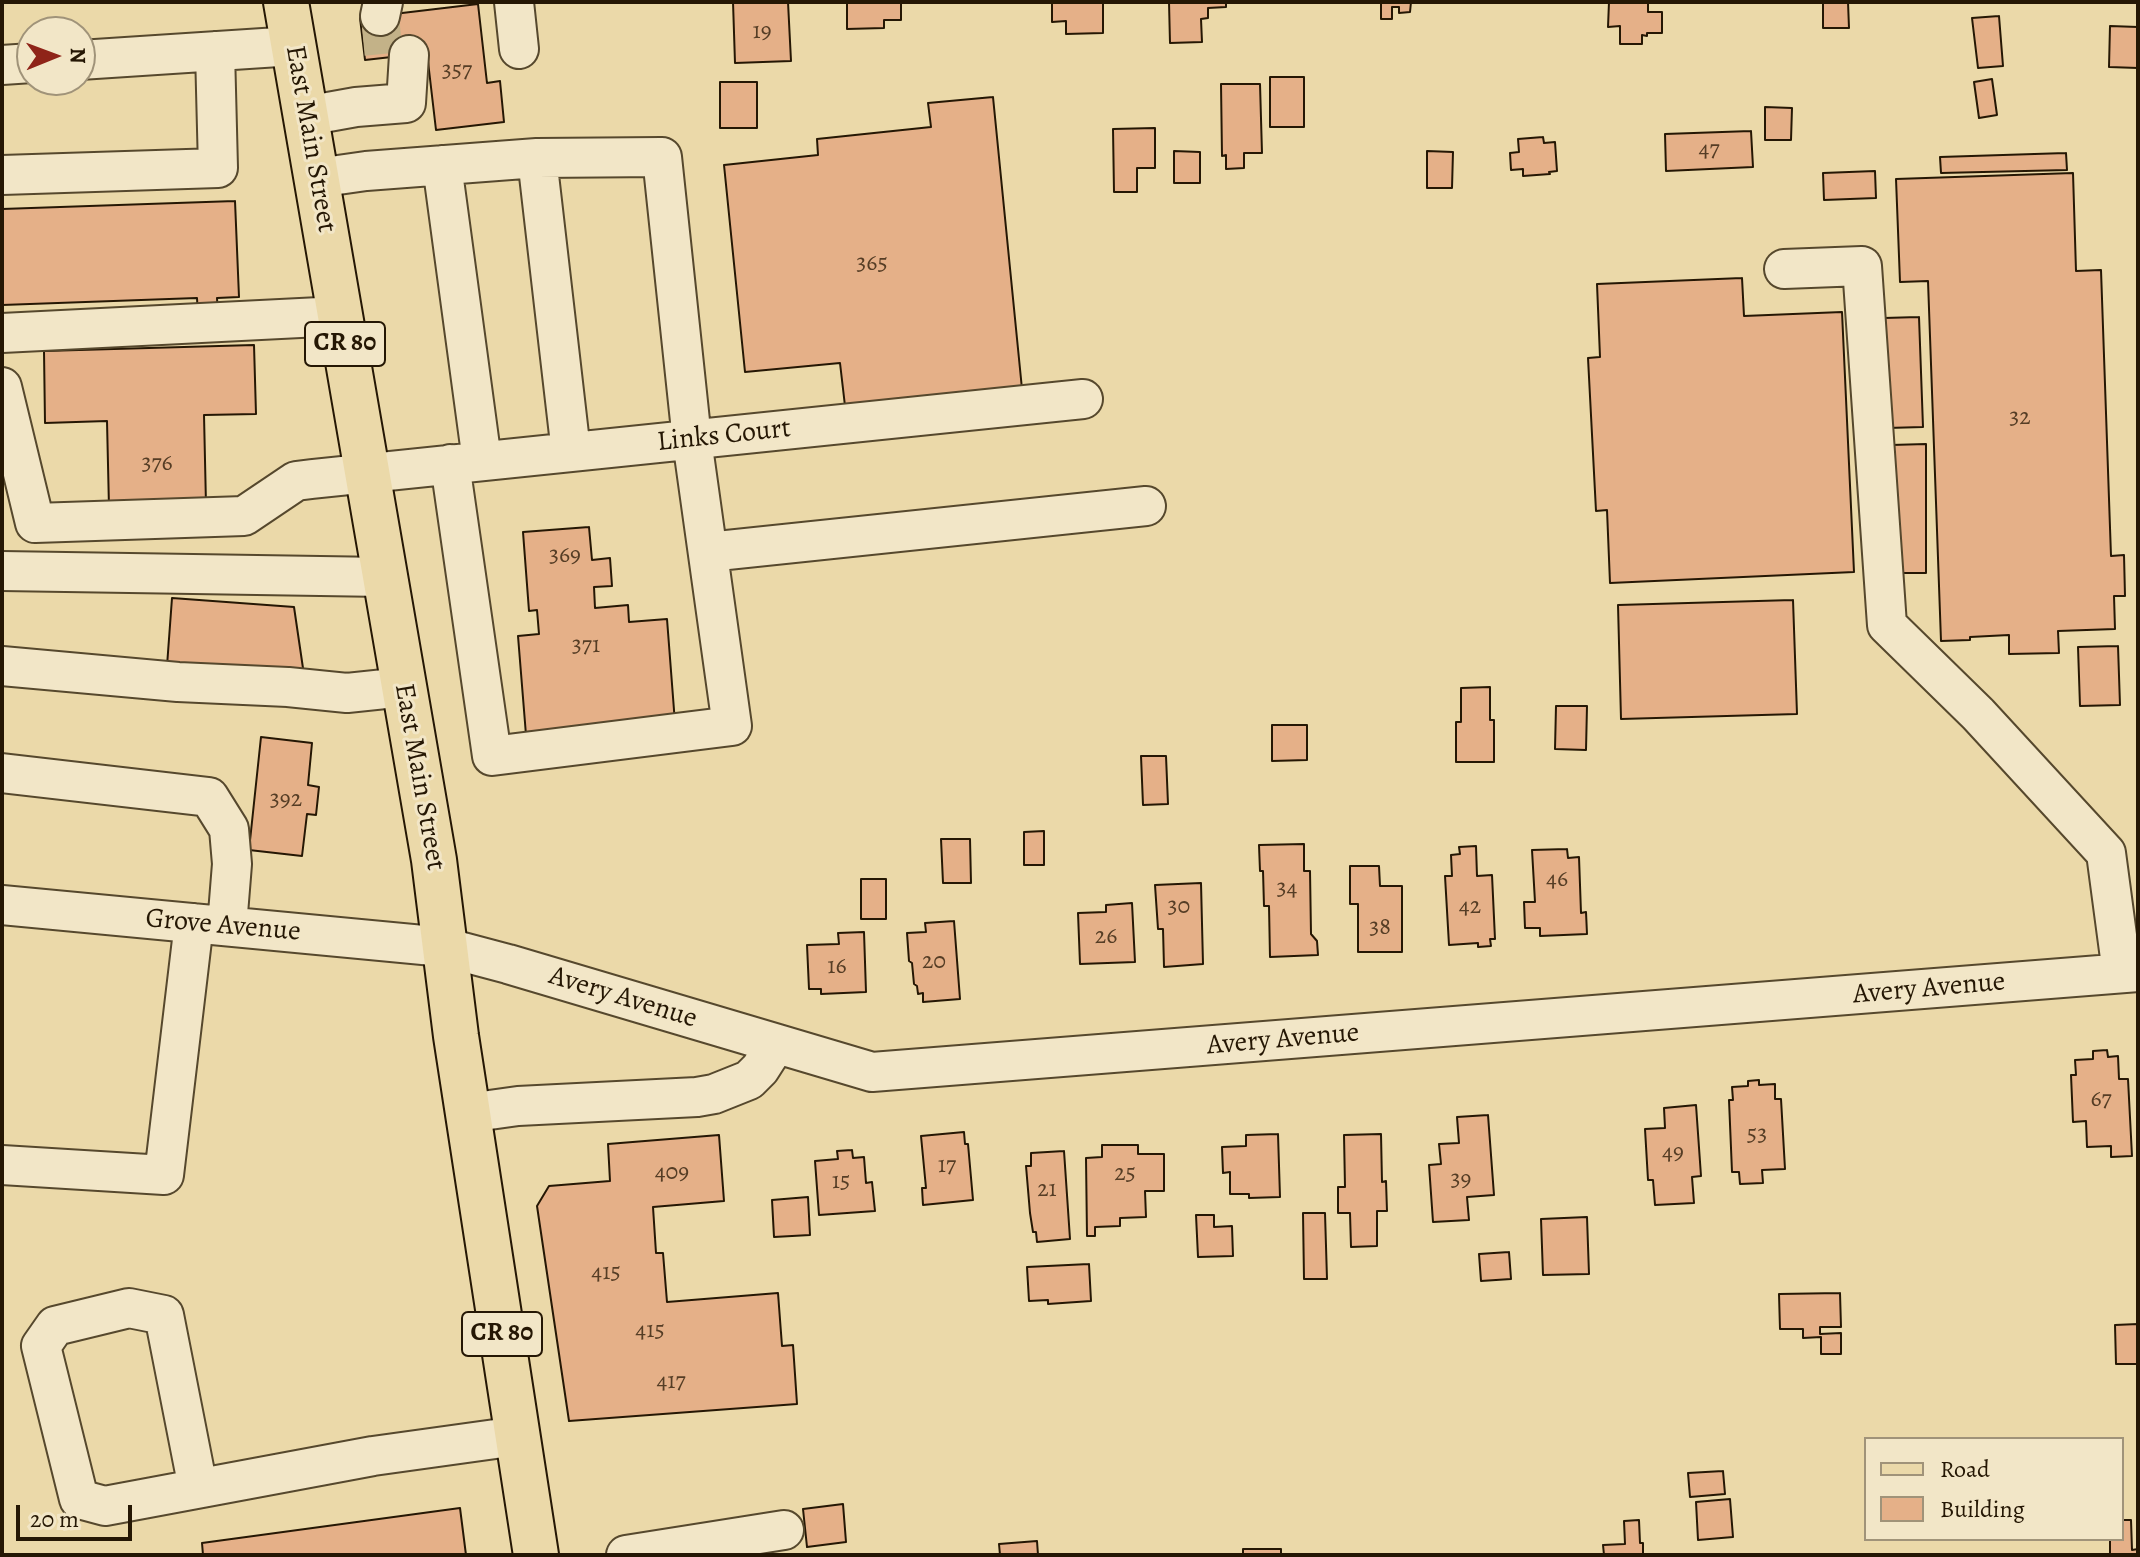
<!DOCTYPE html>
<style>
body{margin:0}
#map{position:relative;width:2140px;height:1557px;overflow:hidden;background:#ebd9a9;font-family:Alegreya,serif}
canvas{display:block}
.frame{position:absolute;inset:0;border:4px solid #251704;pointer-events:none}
.legend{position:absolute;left:1864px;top:1437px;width:260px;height:104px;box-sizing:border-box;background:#f2e6c7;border:2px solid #a09379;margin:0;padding:10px 14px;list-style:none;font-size:24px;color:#251704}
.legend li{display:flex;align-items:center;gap:16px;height:40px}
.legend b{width:40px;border:2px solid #a09379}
.north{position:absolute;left:16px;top:16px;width:80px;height:80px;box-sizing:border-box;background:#f2e6c7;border:2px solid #a09379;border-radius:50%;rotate:89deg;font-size:22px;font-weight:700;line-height:32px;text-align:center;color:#251704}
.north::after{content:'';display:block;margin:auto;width:28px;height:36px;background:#8f2418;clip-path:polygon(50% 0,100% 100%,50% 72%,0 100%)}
.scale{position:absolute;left:16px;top:1505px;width:116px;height:36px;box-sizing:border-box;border:4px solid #251704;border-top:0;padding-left:10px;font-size:24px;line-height:28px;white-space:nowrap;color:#251704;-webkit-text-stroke:6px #f2e6c7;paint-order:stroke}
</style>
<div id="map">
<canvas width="2140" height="1557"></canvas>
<div class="frame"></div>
<ul class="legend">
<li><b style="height:10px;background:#ebd9a9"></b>Road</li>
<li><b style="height:22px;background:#e5b088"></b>Building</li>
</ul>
<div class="north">N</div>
<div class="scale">20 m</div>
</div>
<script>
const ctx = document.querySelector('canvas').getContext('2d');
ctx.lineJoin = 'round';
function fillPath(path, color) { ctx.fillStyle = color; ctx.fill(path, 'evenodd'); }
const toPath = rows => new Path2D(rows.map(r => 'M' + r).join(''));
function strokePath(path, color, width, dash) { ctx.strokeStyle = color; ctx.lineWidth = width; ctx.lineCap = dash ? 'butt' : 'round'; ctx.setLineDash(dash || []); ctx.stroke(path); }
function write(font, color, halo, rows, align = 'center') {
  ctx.font = font + ' Alegreya,serif'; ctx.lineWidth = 6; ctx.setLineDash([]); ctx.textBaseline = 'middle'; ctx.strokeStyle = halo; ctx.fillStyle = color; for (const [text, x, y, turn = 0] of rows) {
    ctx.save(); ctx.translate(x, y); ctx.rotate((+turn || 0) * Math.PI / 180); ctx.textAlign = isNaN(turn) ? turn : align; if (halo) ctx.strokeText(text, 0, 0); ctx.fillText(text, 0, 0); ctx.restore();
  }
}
const building = toPath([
 [733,2,788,2,791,61,735,63,733,2],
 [847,2,901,2,901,20,884,20,884,28,847,29,847,2],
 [1052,2,1103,2,1103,33,1066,34,1066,21,1052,22,1052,2],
 [1169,2,1226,2,1226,7,1208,8,1208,18,1201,19,1202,42,1170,43,1169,2],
 [1381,2,1430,2,1411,2,1410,12,1399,13,1399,7,1392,7,1392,19,1381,19,1381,2],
 [1609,2,1648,2,1648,12,1662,12,1662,33,1647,33,1647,36,1642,35,1642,44,1620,44,1620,26,1608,27,1609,2],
 [1823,2,1848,2,1849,28,1823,28,1823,2],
 [478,4,487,83,500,81,504,122,436,130,427,53,365,60,360,18,478,4],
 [1999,16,2003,66,1978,68,1972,18,1999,16],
 [2110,26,2138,27,2138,68,2109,67,2110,26],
 [1270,77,1304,77,1304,127,1270,127,1270,77],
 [1992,79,1997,115,1979,118,1974,82,1992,79],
 [720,82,757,82,757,128,720,128,720,82],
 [1221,84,1260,84,1262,153,1244,153,1244,168,1226,169,1226,155,1222,156,1221,84],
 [993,97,1022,389,845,406,840,363,745,372,724,165,818,155,817,139,931,127,928,103,993,97],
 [1765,107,1792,108,1791,140,1765,140,1765,107],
 [1155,128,1155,168,1137,168,1137,192,1114,192,1113,129,1155,128],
 [1751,131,1753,167,1666,171,1665,134,1751,131],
 [1543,137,1544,143,1555,142,1557,171,1549,172,1550,174,1523,176,1523,169,1511,170,1510,153,1519,152,1518,139,1543,137],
 [1174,151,1200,152,1200,183,1174,183,1174,151],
 [1427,151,1453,152,1452,188,1427,188,1427,151],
 [2066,153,2067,170,1941,173,1940,157,2066,153],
 [1875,171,1876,198,1824,200,1823,173,1875,171],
 [2073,173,2076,271,2101,270,2111,556,2124,555,2125,596,2114,596,2115,629,2058,631,2059,653,2009,654,2009,635,1970,637,1970,640,1941,641,1928,281,1900,282,1896,179,2073,173],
 [235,201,239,297,217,298,218,315,198,316,197,298,2,305,2,209,235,201],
 [1742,278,1744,316,1842,312,1854,572,1610,583,1607,510,1596,511,1588,358,1600,357,1597,284,1742,278],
 [1919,317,1923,427,1887,428,1884,318,1919,317],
 [254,345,256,414,204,415,206,505,109,508,107,421,45,423,44,351,254,345],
 [1926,444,1926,573,1891,573,1891,445,1926,444],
 [589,527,592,560,610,558,612,586,594,587,595,608,628,605,629,622,667,619,675,723,526,735,518,636,539,634,537,610,529,611,523,532,589,527],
 [172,598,294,607,304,675,167,666,172,598],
 [1793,600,1797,714,1621,719,1618,605,1793,600],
 [2118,646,2120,705,2080,706,2078,647,2118,646],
 [1490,687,1490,720,1494,720,1494,762,1456,762,1456,722,1461,722,1461,688,1490,687],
 [1556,706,1587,706,1586,750,1555,749,1556,706],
 [1272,725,1307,725,1307,760,1272,761,1272,725],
 [261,737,312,743,308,785,319,787,316,815,307,814,302,856,249,850,261,737],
 [1141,756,1166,756,1168,804,1143,805,1141,756],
 [1044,831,1044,865,1024,865,1024,832,1044,831],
 [941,839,970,839,971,883,943,883,941,839],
 [1304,844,1304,871,1310,871,1311,934,1317,941,1318,955,1270,957,1269,906,1264,906,1263,871,1260,871,1259,845,1304,844],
 [1476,846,1477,876,1492,875,1495,939,1490,939,1491,946,1478,947,1478,943,1449,945,1445,876,1452,876,1451,855,1460,854,1459,847,1476,846],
 [1567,849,1568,858,1579,857,1581,913,1586,912,1587,934,1540,936,1540,928,1525,928,1524,902,1535,902,1532,850,1567,849],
 [1350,866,1379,866,1380,886,1402,886,1402,952,1358,952,1358,904,1350,904,1350,866],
 [861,879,886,879,886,919,861,919,861,879],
 [1201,883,1203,964,1164,967,1163,929,1158,929,1155,885,1201,883],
 [1132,903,1135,962,1080,964,1078,913,1106,912,1106,905,1132,903],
 [954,921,960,999,923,1002,923,993,918,994,917,986,914,984,912,963,909,961,907,933,926,932,925,923,954,921],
 [864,932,866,992,821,994,821,989,809,989,807,945,839,944,838,933,864,932],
 [2107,1050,2108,1057,2118,1056,2119,1079,2128,1079,2132,1156,2111,1157,2111,1146,2087,1147,2086,1121,2073,1122,2071,1075,2076,1075,2075,1060,2093,1059,2093,1051,2107,1050],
 [1759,1080,1759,1085,1775,1084,1775,1099,1781,1099,1785,1169,1762,1170,1763,1183,1740,1184,1739,1172,1732,1172,1729,1100,1733,1100,1732,1087,1748,1086,1748,1081,1759,1080],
 [1696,1105,1701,1176,1692,1177,1694,1203,1655,1205,1653,1180,1648,1180,1645,1129,1665,1128,1664,1108,1696,1105],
 [1488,1115,1494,1195,1467,1197,1469,1220,1433,1222,1429,1165,1441,1164,1439,1144,1459,1143,1457,1117,1488,1115],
 [964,1132,965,1144,968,1144,973,1200,923,1205,922,1188,926,1188,921,1136,964,1132],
 [1278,1134,1280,1197,1249,1198,1249,1194,1230,1194,1230,1172,1223,1173,1222,1147,1246,1146,1246,1135,1278,1134],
 [1381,1134,1382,1182,1386,1181,1387,1211,1377,1211,1377,1246,1351,1247,1350,1213,1338,1213,1338,1187,1345,1187,1344,1135,1381,1134],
 [719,1135,724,1201,653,1207,656,1253,663,1253,667,1302,778,1293,782,1346,793,1345,797,1404,569,1421,537,1206,549,1186,610,1181,608,1144,719,1135],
 [1102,1145,1138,1145,1138,1154,1164,1154,1164,1191,1145,1191,1146,1217,1120,1218,1120,1226,1095,1227,1095,1236,1087,1236,1086,1158,1102,1157,1102,1145],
 [852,1150,853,1158,864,1157,866,1183,872,1182,875,1211,819,1215,815,1161,838,1159,837,1151,852,1150],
 [1064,1151,1070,1239,1037,1242,1036,1232,1033,1232,1030,1213,1026,1166,1031,1166,1031,1153,1064,1151],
 [808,1197,810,1235,774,1237,772,1200,808,1197],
 [1303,1213,1325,1213,1327,1279,1304,1279,1303,1213],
 [1196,1215,1214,1215,1214,1227,1232,1226,1233,1256,1198,1257,1196,1215],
 [1587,1217,1589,1274,1543,1275,1541,1219,1587,1217],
 [1509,1252,1511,1279,1481,1281,1479,1254,1509,1252],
 [1089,1264,1091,1301,1048,1304,1048,1300,1029,1301,1027,1267,1089,1264],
 [1840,1293,1841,1327,1820,1327,1820,1334,1841,1333,1841,1354,1821,1354,1821,1337,1803,1338,1803,1329,1780,1329,1779,1294,1840,1293],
 [2138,1324,2138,1364,2116,1364,2115,1325,2138,1324],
 [1723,1471,1725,1494,1690,1497,1688,1473,1723,1471],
 [1730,1499,1733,1537,1698,1540,1696,1502,1730,1499],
 [843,1504,846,1542,807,1547,803,1509,843,1504],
 [460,1508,466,1555,203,1555,202,1543,460,1508],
 [1639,1520,1640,1543,1643,1543,1643,1555,1604,1555,1603,1545,1625,1544,1624,1521,1639,1520],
 [2122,1520,2131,1520,2132,1550,2138,1549,2138,1555,2110,1555,2110,1539,2122,1539,2122,1520],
 [1037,1541,1038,1555,1000,1555,999,1544,1037,1541],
 [1243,1549,1281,1549,1281,1555,1243,1555,1243,1549]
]);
fillPath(building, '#e5b088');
strokePath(building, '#251704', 2);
strokePath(toPath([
 [380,16,384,58]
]), '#c3b288', 38, [38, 19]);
const minor = toPath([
 [514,2,519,49],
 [380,16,383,2],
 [80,60,294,46],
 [2,65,32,63],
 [306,116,356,107,406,103,409,55],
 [442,165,482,461],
 [2,175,218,168,215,51],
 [317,178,366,171,537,158,571,452],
 [1784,269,1862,266,1887,625,1978,714,2106,853,2122,973],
 [2,333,340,316],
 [2,387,35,523,244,516,296,481,312,479,1083,399],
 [450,464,492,756,732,726,692,440,662,157,537,158],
 [708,552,1146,506],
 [2,571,384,577],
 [2,666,178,682,288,687,347,693,404,687],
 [2,773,209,797,229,829,232,864,227,926],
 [2,905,444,947,508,964,872,1072,2138,972],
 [468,1113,518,1106,697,1097,714,1094,749,1080,760,1069,776,1044],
 [2,1165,164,1175,194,923],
 [198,1488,164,1315,129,1308,55,1326,41,1346,79,1499,105,1506,373,1456,517,1436],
 [626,1555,784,1530]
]);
const major = toPath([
 [286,2,434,860,456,1036,536,1555]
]);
strokePath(minor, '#56482d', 42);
strokePath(major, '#251704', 48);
strokePath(minor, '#f2e6c7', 38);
strokePath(major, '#ebd9a9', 44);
write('24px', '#553d25', null, [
 ["19",762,32],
 ["357",457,71],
 ["47",1709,150],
 ["365",872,264],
 ["32",2020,418],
 ["376",157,464],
 ["369",565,556],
 ["371",586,646],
 ["392",286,800],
 ["46",1557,880],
 ["34",1287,889],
 ["30",1179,907],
 ["42",1470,907],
 ["38",1380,928],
 ["26",1106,937],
 ["20",934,962],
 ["16",837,967],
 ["67",2101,1100],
 ["53",1757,1135],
 ["49",1673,1153],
 ["17",947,1166],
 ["409",672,1173],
 ["25",1125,1174],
 ["39",1461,1180],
 ["15",841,1182],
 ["21",1047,1190],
 ["415",606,1273],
 ["415",650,1331],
 ["417",671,1382]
]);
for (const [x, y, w] of [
 [345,344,80],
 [502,1334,80]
]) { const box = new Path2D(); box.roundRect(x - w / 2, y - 22, w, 44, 6); ctx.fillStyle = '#f2e6c7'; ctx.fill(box); strokePath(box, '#251704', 2); }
write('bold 26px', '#251704', null, [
 ["CR 80",345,344],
 ["CR 80",502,1334]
]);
write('28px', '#251704', '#f2e6c7', [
 ["East Main Street",310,139,80],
 ["Links Court",724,436,-6],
 ["East Main Street",419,777,80],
 ["Grove Avenue",223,926,5],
 ["Avery Avenue",1929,989,-5],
 ["Avery Avenue",623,998,17],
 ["Avery Avenue",1283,1040,-5]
]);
</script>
